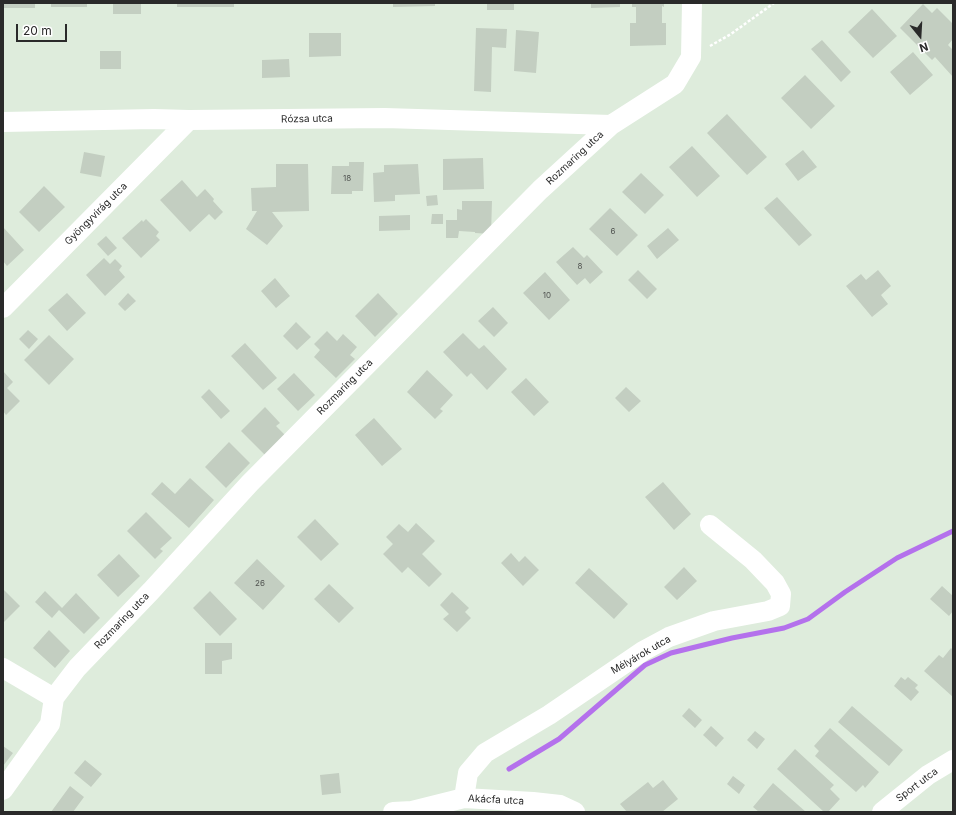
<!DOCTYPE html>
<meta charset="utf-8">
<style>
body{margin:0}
#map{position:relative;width:956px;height:815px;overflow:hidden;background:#deecdc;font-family:Inter,sans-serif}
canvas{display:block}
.frame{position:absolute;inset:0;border:4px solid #2a2a2a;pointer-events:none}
.north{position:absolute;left:900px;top:16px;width:40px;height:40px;-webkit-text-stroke:3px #fff;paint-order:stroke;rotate:162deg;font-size:11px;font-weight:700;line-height:16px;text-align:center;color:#2a2a2a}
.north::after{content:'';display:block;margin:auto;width:14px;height:18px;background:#2a2a2a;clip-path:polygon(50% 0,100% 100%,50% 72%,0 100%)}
.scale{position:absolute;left:16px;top:24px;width:51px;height:18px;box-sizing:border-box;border:2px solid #2a2a2a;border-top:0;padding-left:5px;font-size:12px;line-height:14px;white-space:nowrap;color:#2a2a2a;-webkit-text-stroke:3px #fff;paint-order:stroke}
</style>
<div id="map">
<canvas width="956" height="815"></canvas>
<div class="frame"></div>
<div class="north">N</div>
<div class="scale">20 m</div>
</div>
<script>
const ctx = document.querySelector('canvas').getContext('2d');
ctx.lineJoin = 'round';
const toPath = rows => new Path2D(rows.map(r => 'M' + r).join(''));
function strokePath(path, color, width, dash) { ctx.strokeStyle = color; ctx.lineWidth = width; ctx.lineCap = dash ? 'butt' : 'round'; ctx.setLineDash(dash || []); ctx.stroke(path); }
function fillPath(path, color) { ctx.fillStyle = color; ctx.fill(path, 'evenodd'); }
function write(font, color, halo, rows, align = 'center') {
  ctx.font = font + ' Inter,sans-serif'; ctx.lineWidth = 4; ctx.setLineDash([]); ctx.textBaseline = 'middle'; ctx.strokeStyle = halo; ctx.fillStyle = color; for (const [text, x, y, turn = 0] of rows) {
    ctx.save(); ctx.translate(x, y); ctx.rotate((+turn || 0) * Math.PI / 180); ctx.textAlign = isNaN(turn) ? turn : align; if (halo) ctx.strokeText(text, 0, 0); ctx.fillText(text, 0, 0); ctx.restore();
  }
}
strokePath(toPath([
 [509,769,559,739,645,665,671,653,732,638,784,628,808,619,845,592,897,558,953,531]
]), '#b471ec', 5);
fillPath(toPath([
 [3,3,35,3,35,8,3,8],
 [51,3,87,3,87,7,51,7],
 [113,3,141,3,141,14,113,14],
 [177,3,234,3,234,7,177,7],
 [393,3,435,3,435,6,393,7],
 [487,3,514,3,514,10,487,10],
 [591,3,620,3,620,7,591,8],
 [632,3,664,3,664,7,662,6,662,23,666,23,666,45,630,46,630,23,636,23,636,7,632,7],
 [923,4,932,13,937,8,953,24,953,39,948,45,953,50,953,77,935,57,932,60,900,28],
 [872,9,897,36,873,58,848,32],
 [476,28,507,29,506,48,492,47,491,92,474,91],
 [516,30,539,32,536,73,514,71],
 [309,33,341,33,341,56,309,57],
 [822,40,851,72,841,82,811,49],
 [100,51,121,51,121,69,100,69],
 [913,52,933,75,910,95,890,72],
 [289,59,290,77,262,78,262,60],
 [805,75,835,106,811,129,781,98],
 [727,114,767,157,747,175,707,133],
 [692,146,720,176,697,197,669,167],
 [803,150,817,167,798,181,785,164],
 [84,152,105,156,101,177,80,173],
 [483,158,484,189,443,190,443,159],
 [349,162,364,162,363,191,352,191,352,194,331,194,332,166,349,166],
 [276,164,308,164,309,211,272,212,283,226,267,245,246,229,257,211,252,211,251,188,276,187],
 [418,164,420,194,395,195,395,201,374,202,373,173,384,172,384,165],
 [641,173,664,195,645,214,622,192],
 [182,180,197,197,205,189,214,199,213,201,223,212,215,220,209,214,190,232,160,200],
 [44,186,65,207,39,232,19,212],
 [437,195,438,205,427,206,426,196],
 [777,197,812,235,799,246,764,208],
 [462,201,492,201,491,234,475,233,475,232,459,231,458,238,446,238,446,220,457,220,457,209,462,210],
 [610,208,638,235,617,256,589,229],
 [432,214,443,214,443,224,431,224],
 [410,215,410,230,379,231,379,216],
 [146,219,159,232,156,236,160,240,141,258,122,238,142,220,143,222],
 [3,227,24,250,7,266,3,261],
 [668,228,679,240,657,259,647,246],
 [106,236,117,248,108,256,97,244],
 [573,247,584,258,587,255,603,272,590,284,585,278,577,285,556,262],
 [104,258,110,264,115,259,122,266,119,270,125,277,105,296,86,275],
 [638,270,657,289,647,299,628,280],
 [878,270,891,286,881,295,888,304,872,317,846,286,861,274,866,280],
 [545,272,570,300,549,320,523,293],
 [275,278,290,296,276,308,261,291],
 [67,293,86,313,67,331,48,310],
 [128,293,136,301,125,311,118,304],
 [378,293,398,314,375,337,355,316],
 [493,307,508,323,494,337,478,321],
 [296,322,311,337,297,350,283,336],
 [28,330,38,339,29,349,19,339],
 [327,331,337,341,343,334,357,347,350,355,355,359,336,378,314,357,320,350,314,344],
 [463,333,479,349,484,345,507,369,487,390,471,373,467,377,443,352],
 [49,335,74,359,49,385,24,360],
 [245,343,277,378,263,390,231,356],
 [427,370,453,395,440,409,443,411,435,419,407,392],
 [3,371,13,382,7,388,20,401,6,415,3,411],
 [294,373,315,395,298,411,277,389],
 [526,378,549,402,534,416,511,392],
 [626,387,641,401,629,412,615,398],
 [209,389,230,411,221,419,201,397],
 [265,407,280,423,276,426,285,435,265,455,241,431],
 [374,418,402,449,382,466,355,435],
 [229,442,250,463,226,488,205,467],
 [190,478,214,500,189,528,151,494,162,482,175,494],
 [663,482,691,514,674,530,645,497],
 [146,512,172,538,160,549,163,551,155,559,127,531],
 [315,519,339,544,321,561,297,537],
 [416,523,435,541,422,554,442,574,429,587,408,567,402,573,383,554,393,544,386,537,399,524,408,532],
 [511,553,519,562,525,556,539,570,523,586,501,563],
 [119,554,140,576,118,597,97,575],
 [257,559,285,586,263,610,234,583],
 [684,567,697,581,677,600,664,587],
 [589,568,628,604,614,619,575,583],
 [329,584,354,608,339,623,314,599],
 [942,586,953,596,953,611,949,616,930,599],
 [3,589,20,606,3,623],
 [45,591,62,608,76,593,100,618,84,634,59,610,52,618,35,602],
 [210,591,237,619,220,636,193,608],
 [452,592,469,608,465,612,471,618,457,632,443,619,449,614,440,605],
 [49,630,70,651,55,668,33,648],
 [205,643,232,643,232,659,222,661,222,674,205,674],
 [951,648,953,650,953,697,924,671,939,655,943,658],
 [901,677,905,680,908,677,918,685,915,688,919,692,911,701,894,686],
 [852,706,903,750,889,766,838,722],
 [689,708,702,720,695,728,682,716],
 [711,726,724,738,716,747,703,735],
 [830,728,879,772,865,788,863,785,856,792,815,756,819,751,814,746],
 [755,731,765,739,757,749,747,740],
 [3,746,13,753,3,766],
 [795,749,834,785,830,789,840,799,828,812,824,812,777,769],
 [85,760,102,774,91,787,74,773],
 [339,773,341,793,322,795,320,775],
 [733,776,745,785,739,794,727,784],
 [663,780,678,799,662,812,627,812,620,804,648,782,653,788],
 [773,783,806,812,759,812,753,807],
 [70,786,84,797,73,812,51,812]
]), '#c3cec1');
strokePath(toPath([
 [710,46,731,34,774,3]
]), '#fff', 2.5, [3, 2]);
strokePath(toPath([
 [3,122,154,119,189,120,385,118,611,125],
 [3,308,189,120],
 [3,668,54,698],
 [3,790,50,724,54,698,77,668,151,591,250,483,540,190,611,125,675,84,691,57,692,3],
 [464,798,468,773,485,753,549,715,643,651,669,637,714,621,768,611,780,606,781,594,775,583,753,560,710,525],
 [393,812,412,811,464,798,533,802,560,805,575,812],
 [882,812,928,775,953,760]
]), '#fff', 20);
write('8px', '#505350', null, [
 ["18",347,179],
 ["6",613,232],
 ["8",580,267],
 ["10",547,296],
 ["26",260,584]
]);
write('10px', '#2a2a2a', '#fff', [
 ["Rózsa utca",307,119,-1],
 ["Rozmaring utca",575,158,-43],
 ["Gyöngyvirág utca",96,214,-45],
 ["Rozmaring utca",345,387,-45],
 ["Rozmaring utca",122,621,-46],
 ["Mélyárok utca",641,655,-30],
 ["Sport utca",917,785,-37],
 ["Akácfa utca",496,800,3]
]);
</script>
